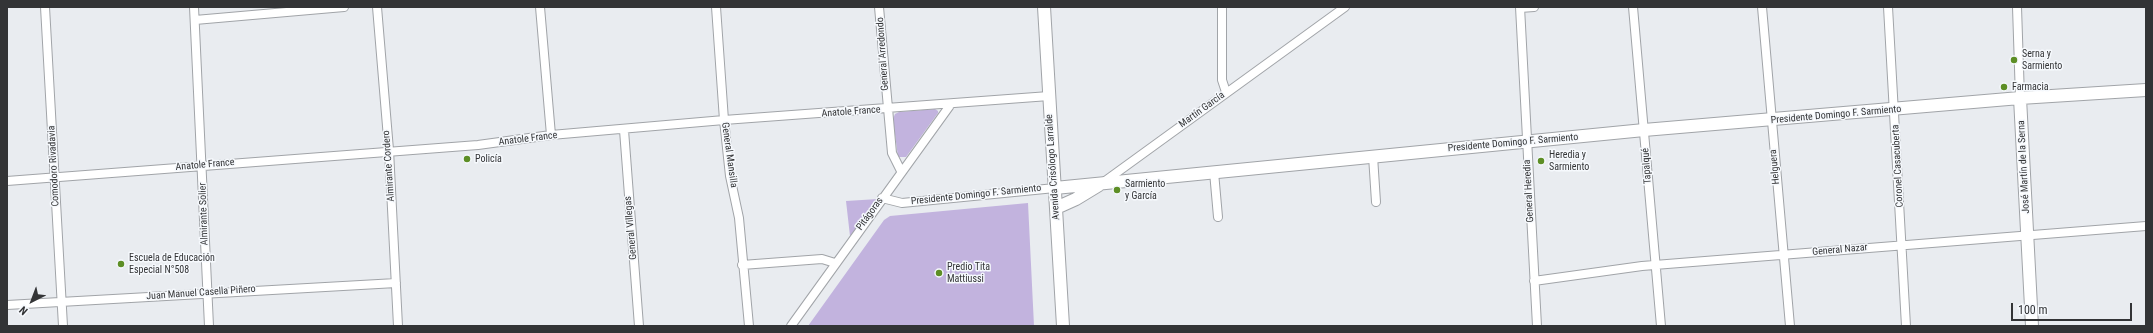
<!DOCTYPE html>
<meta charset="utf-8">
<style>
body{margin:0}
#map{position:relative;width:2153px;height:333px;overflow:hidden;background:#e9ecf0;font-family:"Roboto Condensed",sans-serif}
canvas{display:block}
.frame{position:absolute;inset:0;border:8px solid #333436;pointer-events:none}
.north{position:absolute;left:12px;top:281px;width:40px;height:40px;-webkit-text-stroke:3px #f6f9fd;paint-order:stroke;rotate:222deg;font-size:11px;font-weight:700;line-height:16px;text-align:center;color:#333436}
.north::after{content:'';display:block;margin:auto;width:14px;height:18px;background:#333436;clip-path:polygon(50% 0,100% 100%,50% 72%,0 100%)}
.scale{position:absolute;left:2011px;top:303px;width:121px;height:18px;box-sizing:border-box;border:2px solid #333436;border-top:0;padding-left:5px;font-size:12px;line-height:14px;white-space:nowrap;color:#333436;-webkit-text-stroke:3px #f6f9fd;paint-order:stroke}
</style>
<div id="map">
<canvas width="2153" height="333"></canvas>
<div class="frame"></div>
<div class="north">N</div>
<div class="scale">100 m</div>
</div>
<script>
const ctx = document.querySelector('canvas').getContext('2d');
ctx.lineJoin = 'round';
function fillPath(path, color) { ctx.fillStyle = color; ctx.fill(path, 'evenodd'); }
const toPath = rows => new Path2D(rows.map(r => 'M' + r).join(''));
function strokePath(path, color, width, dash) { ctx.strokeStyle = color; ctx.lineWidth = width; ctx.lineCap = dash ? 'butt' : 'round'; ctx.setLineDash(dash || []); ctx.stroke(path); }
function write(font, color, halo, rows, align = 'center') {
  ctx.font = font + ' "Roboto Condensed",sans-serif'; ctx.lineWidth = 3; ctx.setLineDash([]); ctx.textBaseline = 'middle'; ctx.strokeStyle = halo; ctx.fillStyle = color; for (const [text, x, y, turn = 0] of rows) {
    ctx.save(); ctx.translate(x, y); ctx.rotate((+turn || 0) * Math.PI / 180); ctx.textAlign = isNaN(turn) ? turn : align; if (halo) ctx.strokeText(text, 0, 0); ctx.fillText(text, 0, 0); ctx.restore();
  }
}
fillPath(toPath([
 [935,109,938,111,938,113,906,157,898,157,893,119,895,114,899,112],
 [878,199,850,236,846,201],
 [1028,203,1034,326,808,326,884,220,890,216]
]), '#c2b3de');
const street = toPath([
 [45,7,63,326],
 [194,7,209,326],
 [377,7,389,150,398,326],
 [540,7,551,135],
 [716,7,724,120,730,176,739,218,749,326],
 [879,7,892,153,901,171],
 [1222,7,1222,80,1226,92],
 [1520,7,1537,326],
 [1633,7,1661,326],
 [1762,7,1790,326],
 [1888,7,1906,326],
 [2017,7,2020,98],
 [1520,8,1534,7],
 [195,20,344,7],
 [624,130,639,326],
 [1373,156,1376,202],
 [1214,172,1218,217],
 [7,181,478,145,551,135,724,120,1049,96],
 [1101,184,1345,7],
 [882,198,902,203,1055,188],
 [742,265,822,259,835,263],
 [1534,281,1642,266,2146,226],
 [7,305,396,283],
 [791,326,951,104]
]);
const secondary = toPath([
 [1044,7,1063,326],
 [2020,98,2032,326],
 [1055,188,1644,130,2020,98,2146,90],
 [1056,208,1076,199,1099,185]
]);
strokePath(street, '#a1a4a8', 10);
strokePath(secondary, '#a1a4a8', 14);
strokePath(street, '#fff', 8);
strokePath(secondary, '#fff', 12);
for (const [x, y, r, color] of [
 [2014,60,4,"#5d8e25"],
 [2004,87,4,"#5d8e25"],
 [467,159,4,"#5d8e25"],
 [1541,161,4,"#5d8e25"],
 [1117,190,4,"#5d8e25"],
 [121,264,4,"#5d8e25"],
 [939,273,4,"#5d8e25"]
]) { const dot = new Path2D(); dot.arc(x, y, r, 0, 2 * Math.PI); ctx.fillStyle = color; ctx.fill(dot); strokePath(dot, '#f6f9fd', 1.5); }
write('10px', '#333436', '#f6f9fd', [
 ["General Arredondo",883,54,-94],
 ["Martín García",1202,110,-36],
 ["Anatole France",851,112,-4],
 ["Presidente Domingo F. Sarmiento",1836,115,-5],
 ["Anatole France",528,139,-7],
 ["Presidente Domingo F. Sarmiento",1513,143,-5],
 ["General Mansilla",729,155,82],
 ["Anatole France",205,165,-5],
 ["Comodoro Rivadavia",54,166,-93],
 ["Almirante Cordero",389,166,-94],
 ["Tapalqué",1647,166,-94],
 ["Coronel Casacuberta",1898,166,-93],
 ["Avenida Crisólogo Larralde",1053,167,-94],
 ["Helguera",1775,167,-95],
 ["José Martín de la Serna",2024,167,-93],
 ["General Heredia",1529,191,-93],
 ["Presidente Domingo F. Sarmiento",976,195,-6],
 ["Almirante Solier",204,214,-92],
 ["Pitágoras",870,214,-54],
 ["General Villegas",631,228,-95],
 ["General Nazar",1840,250,-5],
 ["Juan Manuel Casella Piñero",201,293,-4]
]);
write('10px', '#333436', '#f6f9fd', [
 ["Serna y",2022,54],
 ["Sarmiento",2022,66],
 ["Farmacia",2012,87],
 ["Heredia y",1549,155],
 ["Sarmiento",1549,167],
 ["Policía",475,159],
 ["Sarmiento",1125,184],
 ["y García",1125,196],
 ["Escuela de Educación",129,258],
 ["Especial N°508",129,270],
 ["Predio Tita",947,267],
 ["Mattiussi",947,279]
], 'left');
</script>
